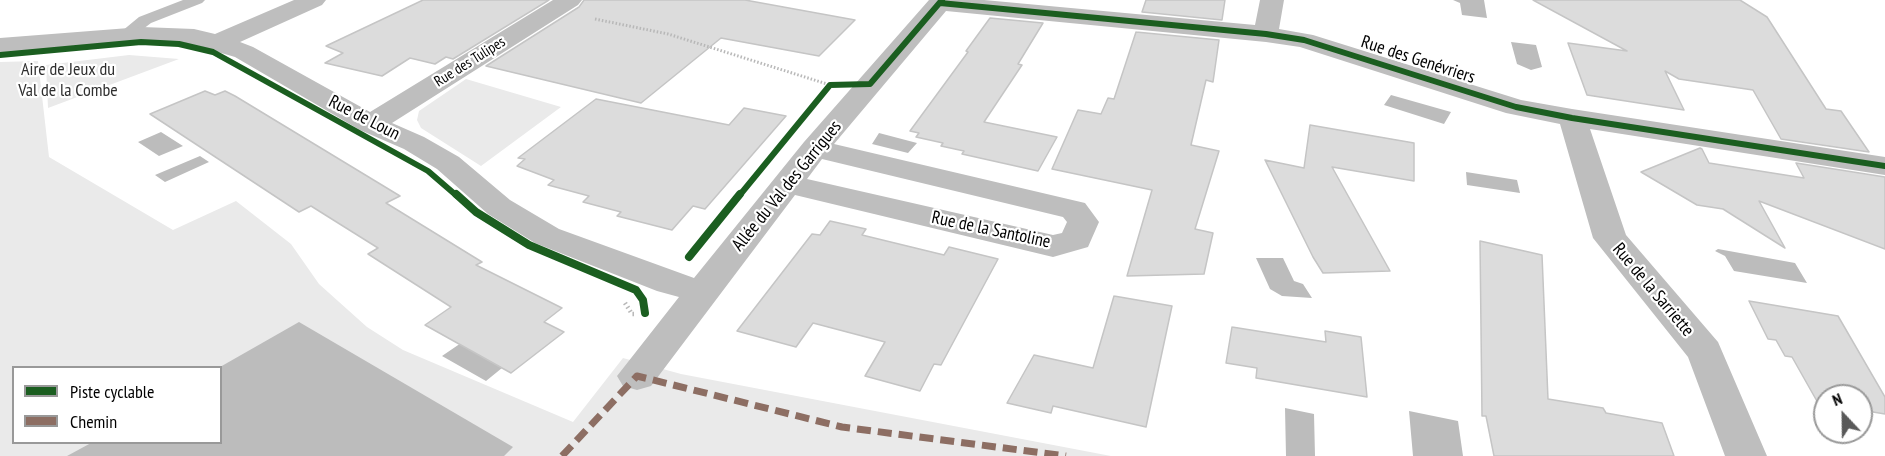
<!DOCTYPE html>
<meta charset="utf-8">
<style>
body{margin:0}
#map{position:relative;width:1885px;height:456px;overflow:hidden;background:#fff;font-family:"PT Sans Narrow",sans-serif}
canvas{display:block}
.legend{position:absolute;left:12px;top:366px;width:210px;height:78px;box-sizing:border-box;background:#fff;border:2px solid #999;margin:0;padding:8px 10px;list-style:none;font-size:18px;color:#000}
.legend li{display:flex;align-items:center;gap:12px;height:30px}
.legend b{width:30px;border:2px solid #999}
.north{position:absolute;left:1813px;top:384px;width:60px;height:60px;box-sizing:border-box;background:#fff;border:2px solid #999;border-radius:50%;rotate:338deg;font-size:16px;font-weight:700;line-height:24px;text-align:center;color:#000}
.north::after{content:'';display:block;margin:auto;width:21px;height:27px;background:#595959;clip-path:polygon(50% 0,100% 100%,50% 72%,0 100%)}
</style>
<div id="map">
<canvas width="1885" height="456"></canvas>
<ul class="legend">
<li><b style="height:8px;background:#1b5e20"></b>Piste cyclable</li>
<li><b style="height:8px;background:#8d6e63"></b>Chemin</li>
</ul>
<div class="north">N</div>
</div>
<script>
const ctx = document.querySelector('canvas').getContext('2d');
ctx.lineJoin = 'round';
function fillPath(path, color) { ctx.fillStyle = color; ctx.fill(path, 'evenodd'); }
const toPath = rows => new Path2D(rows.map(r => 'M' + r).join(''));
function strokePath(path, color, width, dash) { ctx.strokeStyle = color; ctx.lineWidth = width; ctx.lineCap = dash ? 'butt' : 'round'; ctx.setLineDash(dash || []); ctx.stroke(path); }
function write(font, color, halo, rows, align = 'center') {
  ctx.font = font + ' "PT Sans Narrow",sans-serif'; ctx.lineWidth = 4.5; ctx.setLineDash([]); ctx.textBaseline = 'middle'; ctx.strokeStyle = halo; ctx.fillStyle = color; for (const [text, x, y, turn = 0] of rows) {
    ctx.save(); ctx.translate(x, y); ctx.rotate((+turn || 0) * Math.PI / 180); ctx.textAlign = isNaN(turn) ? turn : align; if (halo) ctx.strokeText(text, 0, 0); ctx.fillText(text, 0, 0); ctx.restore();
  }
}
fillPath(toPath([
 [129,55,179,59,48,108,46,65],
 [38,61,49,157,173,230,236,201,291,244,319,284,367,327,403,350,573,422,623,358,681,374,1111,456,0,456,0,62],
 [14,368,220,368,220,442,14,442],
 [466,79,561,107,481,166,421,128,417,120,419,111]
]), '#eaeaea');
fillPath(toPath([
 [1453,0,1484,0,1487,18,1462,15,1460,3],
 [1511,42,1536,45,1542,67,1531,70,1517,64],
 [1391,95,1451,112,1444,124,1384,105],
 [161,132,183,146,159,156,138,142],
 [879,133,917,143,908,153,872,144],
 [200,156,209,162,165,182,155,175],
 [1466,172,1517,180,1520,193,1467,185],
 [1718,249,1795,263,1807,283,1734,271,1725,256,1715,251],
 [1256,258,1283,258,1294,281,1303,284,1312,298,1282,296,1270,289],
 [299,322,513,447,504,456,67,456,91,443,220,442,220,367],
 [464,341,502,368,486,381,442,356],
 [1285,408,1314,414,1315,456,1286,456],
 [1409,411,1458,421,1463,456,1413,456]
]), '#bcbcbc');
const building = toPath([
 [423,0,549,0,453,59,446,57,435,64,410,58,382,76,325,63,343,53,326,46,423,0],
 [584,0,745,0,855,20,819,56,721,38,641,103,486,66,579,7,584,0],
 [1146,0,1225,0,1222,20,1142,12,1146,0],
 [1533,0,1740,0,1767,17,1826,109,1841,111,1869,152,1781,139,1753,90,1679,79,1665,71,1684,110,1587,95,1568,43,1627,51,1533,0],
 [990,18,1043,23,1018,64,1022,65,984,122,1057,137,1038,171,962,154,964,151,941,146,943,143,916,137,919,133,910,131,968,52,966,51,990,18],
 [1136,32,1219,40,1213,82,1206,80,1191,145,1219,151,1195,229,1213,233,1204,274,1127,276,1152,190,1052,169,1078,110,1101,114,1108,98,1114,99,1136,32],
 [205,91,215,95,225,91,235,96,400,196,386,203,482,262,476,265,562,308,544,322,564,332,511,373,425,325,451,307,368,254,378,248,311,206,299,212,150,114,205,91],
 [596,99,729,125,744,108,786,116,705,209,693,206,672,230,617,216,621,212,583,202,589,196,548,185,554,180,517,166,525,159,518,158,596,99],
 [1310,125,1414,143,1414,181,1332,167,1390,271,1323,273,1313,257,1265,160,1304,168,1310,125],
 [1700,148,1702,149,1709,163,1804,178,1796,163,1885,177,1885,249,1759,201,1785,248,1723,209,1697,205,1641,172,1700,148],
 [830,221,866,229,862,235,944,255,949,247,998,259,941,365,934,364,920,391,865,376,885,342,813,323,796,347,737,331,812,234,820,235,830,221],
 [1480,241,1542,255,1548,399,1603,408,1606,413,1662,423,1674,456,1494,456,1486,416,1482,416,1480,241],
 [1114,296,1172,306,1146,427,1053,406,1051,413,1007,403,1034,355,1093,368,1114,296],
 [1749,301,1838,316,1885,397,1885,414,1861,410,1861,396,1825,396,1825,404,1818,403,1792,357,1785,356,1776,340,1768,339,1749,301],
 [1232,327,1326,342,1325,331,1361,337,1367,397,1256,378,1257,368,1226,363,1232,327]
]);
fillPath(building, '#dcdcdc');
strokePath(building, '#c5c5c5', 1.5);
strokePath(toPath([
 [595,19,668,34,827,84]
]), '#b8b8b8', 3, [1.5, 2]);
strokePath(toPath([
 [625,303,632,314,635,314]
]), '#b8b8b8', 4.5, [1.5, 3]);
fillPath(toPath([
 [183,0,205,0,202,3,151,23,130,39,124,41,116,36,139,17,183,0]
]), '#bebebe');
fillPath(toPath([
 [294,0,326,0,322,5,240,42,253,47,370,112,553,0,582,0,578,5,392,123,424,137,459,157,510,200,559,229,694,278,804,142,929,0,984,0,1255,25,1260,0,1284,0,1279,29,1313,35,1521,100,1572,109,1885,157,1885,175,1590,129,1626,235,1718,342,1767,456,1725,456,1688,357,1593,238,1560,124,1506,113,1300,47,1266,42,946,11,834,144,1085,203,1099,222,1088,247,1053,257,795,195,651,386,637,390,623,386,617,376,679,297,657,291,535,243,488,214,437,169,404,149,360,130,235,57,194,45,142,43,0,54,0,38,142,27,194,29,215,34,294,0],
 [822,159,1063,217,1067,222,1062,233,1053,235,807,179,822,159]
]), '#bebebe');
strokePath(toPath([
 [562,456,637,376,842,427,1066,456]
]), '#8d6e63', 7, [14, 7]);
strokePath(toPath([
 [940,3,1266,34,1304,40,1516,107,1572,118,1885,166],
 [0,55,141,42,179,44,213,52,428,171,457,196],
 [739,196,830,85,870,84,942,0]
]), '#1b5e20', 6);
strokePath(toPath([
 [456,194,476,212,529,245,636,290,643,300,645,313],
 [689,257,740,194]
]), '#1b5e20', 8);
write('15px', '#000', '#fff', [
 ["Rue des Tulipes",470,62,-32]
]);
write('18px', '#000', '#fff', [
 ["Rue des Genévriers",1418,60,18],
 ["Rue de Loun",364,118,27],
 ["Allée du Val des Garrigues",787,186,-51],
 ["Rue de la Santoline",991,230,12],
 ["Rue de la Sarriette",1653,290,50]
]);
write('18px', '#2f2f2f', '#fff', [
 ["Aire de Jeux du",68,70],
 ["Val de la Combe",68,91]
]);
</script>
